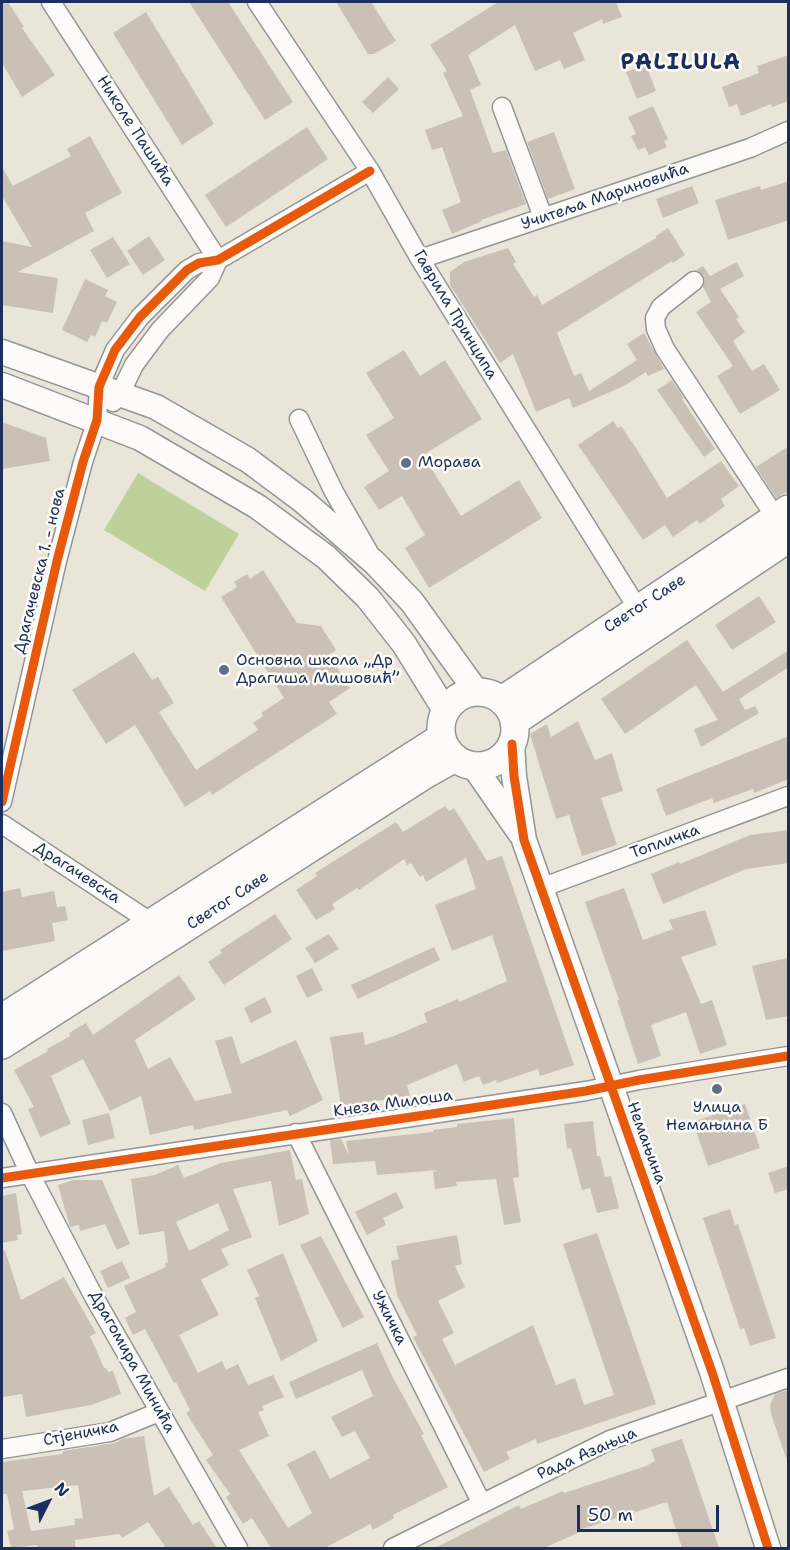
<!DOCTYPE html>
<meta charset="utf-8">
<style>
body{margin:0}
#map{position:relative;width:790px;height:1550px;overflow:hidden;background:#e9e6d9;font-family:"Shantell Sans",sans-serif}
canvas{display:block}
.frame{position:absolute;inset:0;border:3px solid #1b2f5e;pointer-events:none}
.north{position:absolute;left:18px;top:1472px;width:60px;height:60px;-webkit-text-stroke:4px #fdfcf7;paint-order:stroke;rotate:48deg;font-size:16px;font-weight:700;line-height:24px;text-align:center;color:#1b2f5e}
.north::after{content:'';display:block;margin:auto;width:21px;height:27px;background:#1b2f5e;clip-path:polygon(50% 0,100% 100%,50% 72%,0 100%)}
.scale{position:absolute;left:577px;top:1505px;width:142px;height:27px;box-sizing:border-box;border:3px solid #1b2f5e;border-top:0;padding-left:8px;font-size:18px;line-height:21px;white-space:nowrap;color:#1b2f5e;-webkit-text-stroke:4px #fdfcf7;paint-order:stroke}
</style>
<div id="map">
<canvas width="790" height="1550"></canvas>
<div class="frame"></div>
<div class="north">N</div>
<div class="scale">50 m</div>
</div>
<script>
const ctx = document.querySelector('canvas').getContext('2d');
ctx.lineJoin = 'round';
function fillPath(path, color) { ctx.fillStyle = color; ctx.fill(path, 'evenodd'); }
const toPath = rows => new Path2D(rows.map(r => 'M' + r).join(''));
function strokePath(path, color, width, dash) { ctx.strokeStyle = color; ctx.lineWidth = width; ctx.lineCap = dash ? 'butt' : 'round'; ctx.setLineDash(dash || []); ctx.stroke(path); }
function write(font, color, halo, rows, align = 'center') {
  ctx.font = font + ' "Shantell Sans",sans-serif'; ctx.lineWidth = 5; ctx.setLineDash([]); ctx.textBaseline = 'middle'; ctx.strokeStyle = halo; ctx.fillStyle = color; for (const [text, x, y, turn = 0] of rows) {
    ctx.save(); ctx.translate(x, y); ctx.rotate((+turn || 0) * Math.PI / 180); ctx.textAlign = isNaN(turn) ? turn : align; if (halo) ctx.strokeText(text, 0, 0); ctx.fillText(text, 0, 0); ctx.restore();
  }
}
fillPath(toPath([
 [138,473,239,534,205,591,104,530]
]), '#bfd19b');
fillPath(toPath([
 [2,2,8,2,24,27,22,28,55,75,22,97,2,63],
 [189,2,228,2,293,102,265,120],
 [336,2,371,2,396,41,374,54,368,54],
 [498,2,616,2,622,17,603,24,602,19,573,33,585,60,564,69,560,60,535,71,515,25,468,55,481,85,470,90,493,153,506,150,526,204,481,220,482,221,452,234,442,210,461,202,442,147,432,150,425,130,463,116,443,73,447,71,430,45],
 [146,12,214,124,182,145,113,33],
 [789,55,789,101,772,107,771,104,741,116,737,104,729,107,722,87,759,73,757,66],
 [646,65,656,91,637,99,626,72],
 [388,77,399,89,373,113,362,102],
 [653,106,668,139,664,141,667,147,649,155,645,147,638,150,631,136,636,134,628,117],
 [307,127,328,159,226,227,205,195],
 [554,132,575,189,548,199,527,142],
 [90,136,122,193,85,213,94,231,18,272,58,278,53,313,2,305,2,241,32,247,2,196,2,167,13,186,71,156,67,149],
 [789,181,789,220,728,240,715,200,760,186,761,190],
 [692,186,699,203,663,218,656,199],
 [668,228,685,255,673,263,672,261,557,333,574,376,581,373,589,391,637,360,627,344,644,333,664,369,648,376,646,372,624,386,573,408,569,398,536,412,513,354,500,363,450,285,450,272,464,262,508,248,516,262,513,264,534,297,537,295,542,305,656,238,656,236],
 [149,236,165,260,143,275,127,251],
 [113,237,130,264,107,278,90,250],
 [737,262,744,276,720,289,739,317,736,319,745,332,733,341,752,371,764,364,780,390,740,414,717,376,733,366,696,312,711,302,703,287,705,280,703,275,696,270,703,266,710,276],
 [85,279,108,290,105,296,117,302,107,323,102,321,95,337,91,335,87,342,62,330],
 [404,350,420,376,445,360,482,419,423,455,461,516,519,480,542,518,429,588,405,548,425,535,402,496,379,510,364,487,389,471,366,435,394,418,366,373],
 [672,380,684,398,682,399,715,449,704,457,657,390],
 [613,421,618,428,621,426,636,448,667,498,721,461,739,486,721,499,725,506,700,524,697,520,673,537,665,525,643,540,578,445],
 [2,422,46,438,50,461,2,469],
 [789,446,789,491,776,498,756,467],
 [263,570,297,623,321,626,336,650,329,655,350,688,329,702,337,714,212,795,210,791,185,807,135,725,106,744,72,690,134,652,152,680,158,677,174,703,159,712,196,770,258,730,253,723,263,716,261,713,284,698,221,597,237,587,234,582,247,574,250,579],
 [759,596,776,622,732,650,715,625],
 [687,640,723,692,789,650,789,667,739,699,745,710,755,706,759,713,701,747,694,729,718,720,696,685,625,734,601,699],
 [578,721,595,760,612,753,623,791,601,798,617,845,582,856,569,815,556,819,530,734,547,724,551,737],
 [789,736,789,779,754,793,753,789,714,803,712,798,666,816,656,789],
 [445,806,449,811,454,808,487,861,502,856,574,1065,540,1076,538,1069,497,1083,496,1080,483,1085,479,1076,464,1082,457,1064,407,1085,410,1096,341,1106,330,1037,363,1032,365,1045,394,1036,427,1022,424,1013,458,999,459,1002,507,981,492,935,452,951,435,905,476,889,466,858,426,882,423,875,420,877,411,863,407,865,404,859,359,890,357,888,332,904,335,909,316,920,296,890,317,876,315,873,396,822,403,832],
 [789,830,789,863,746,869,663,904,651,874,679,862,680,864,750,835],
 [20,888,22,897,54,891,57,907,65,906,68,920,52,923,55,941,2,951,2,892],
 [624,888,643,940,673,929,669,920,705,910,717,945,681,957,701,1004,712,1000,727,1045,700,1054,686,1012,651,1025,661,1056,638,1064,617,1000,619,1000,585,902],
 [275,914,292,939,224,985,208,962,222,953,220,950],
 [329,934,339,949,315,963,305,948],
 [434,947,440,960,358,999,351,985],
 [787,958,789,967,789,1016,766,1020,752,966],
 [312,968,323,990,307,998,296,976],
 [179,975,196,999,135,1040,148,1069,170,1057,195,1101,232,1093,215,1041,232,1036,241,1064,296,1040,323,1100,290,1116,287,1110,194,1130,193,1125,150,1135,141,1096,110,1111,83,1059,51,1076,71,1124,40,1137,28,1109,34,1107,14,1070,48,1051,47,1049,70,1036,69,1033,86,1023,93,1035],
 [265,997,272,1012,251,1023,244,1008],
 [745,1104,760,1148,708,1166,693,1122],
 [109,1113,115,1138,88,1145,82,1120],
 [514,1118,519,1177,513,1178,521,1222,504,1225,496,1179,456,1182,457,1186,435,1189,433,1172,438,1170,377,1175,375,1161,333,1164,330,1140,341,1139,349,1155,346,1141,433,1132,433,1130,457,1127,457,1124],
 [593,1121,597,1156,600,1156,605,1177,611,1176,619,1208,597,1213,590,1188,582,1190,571,1148,567,1149,564,1124],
 [290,1150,296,1180,302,1179,309,1214,279,1226,271,1181,233,1189,252,1237,221,1249,229,1265,201,1280,219,1315,179,1335,198,1373,222,1361,226,1370,238,1364,248,1385,273,1375,284,1397,262,1406,264,1410,258,1412,269,1436,239,1450,288,1528,312,1513,287,1464,315,1450,330,1479,370,1458,355,1431,342,1437,331,1417,373,1396,362,1370,296,1399,289,1382,377,1343,392,1376,424,1434,421,1435,448,1487,393,1515,394,1518,373,1530,370,1524,325,1548,271,1548,252,1518,243,1524,226,1497,230,1494,206,1460,213,1455,186,1413,190,1410,176,1382,174,1383,145,1329,133,1335,125,1318,136,1312,124,1286,166,1267,165,1263,168,1262,164,1231,139,1235,131,1179,155,1175,178,1165,184,1178,221,1163],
 [218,1203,229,1230,189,1251,176,1222],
 [789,1166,789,1189,775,1193,768,1173],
 [73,1180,102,1180,130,1244,117,1250,105,1224,80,1231,79,1225,70,1227,58,1185],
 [396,1192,404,1208,383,1218,386,1225,367,1235,355,1212],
 [16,1193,22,1234,17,1235,18,1240,2,1243,2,1196],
 [730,1209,735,1225,738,1224,776,1338,750,1346,744,1328,740,1329,703,1218],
 [597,1233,656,1404,537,1444,536,1439,506,1452,510,1459,484,1472,413,1337,417,1335,397,1295,391,1261,399,1259,396,1246,457,1235,462,1264,455,1266,465,1287,438,1301,454,1333,442,1339,455,1365,533,1325,556,1385,575,1378,584,1405,614,1395,563,1244],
 [321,1236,364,1317,343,1328,300,1245],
 [5,1250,21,1300,64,1277,96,1333,90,1336,104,1368,106,1368,108,1372,113,1371,121,1394,91,1405,26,1417,22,1394,2,1397,2,1251],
 [283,1253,318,1341,281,1361,255,1298,259,1296,247,1270],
 [122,1261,130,1278,108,1288,100,1271],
 [789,1390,789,1457,786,1458,771,1414,770,1405,775,1394],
 [144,1436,154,1496,169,1487,193,1525,199,1521,217,1548,166,1548,148,1522,122,1538,119,1534,75,1540,75,1547,37,1548,37,1545,11,1548,7,1531,14,1529,7,1494,2,1494,2,1462,63,1454,63,1451,115,1443,122,1439],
 [78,1485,83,1518,74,1519,75,1525,31,1531,22,1491],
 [682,1439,719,1548,682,1548,667,1502,579,1530,580,1532,544,1548,435,1548,519,1505,521,1509,563,1491,564,1493,646,1466,655,1461,651,1449]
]), '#cbc0b5');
const minor = toPath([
 [51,2,218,260],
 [257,2,370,171,420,259,643,617],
 [502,107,543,217],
 [420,259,750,148,788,131],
 [694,281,661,307,655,318,656,329,665,349,776,518],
 [113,402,120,394,134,365,160,330,210,278,218,260],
 [299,419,334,492,368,551],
 [2,802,57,561,83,462,97,420,99,387,115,350,140,317,187,270,199,263,218,260,370,171],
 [2,824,152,923],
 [541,888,788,796],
 [2,1113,30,1174,94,1297,238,1548],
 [296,1133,482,1504],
 [2,1178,586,1091,639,1080,788,1056],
 [2,1449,110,1432,159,1412],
 [393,1548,610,1440,788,1378]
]);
const tertiary = toPath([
 [2,352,156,407,248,460,303,501,375,563,412,602,476,691],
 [2,385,140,438,258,507,326,557,368,598,404,644,446,712],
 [512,744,514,776,524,840,712,1372,768,1548],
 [473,765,520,833]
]);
const secondary = toPath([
 '441 729a37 37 0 1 1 74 0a37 37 0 1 1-74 0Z',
 [502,700,788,509],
 [514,722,788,539],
 [2,1018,442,737],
 [2,1045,423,776,455,758]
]);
strokePath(minor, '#939596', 21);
strokePath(tertiary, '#939596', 27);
strokePath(secondary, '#939596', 30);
strokePath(minor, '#fcfbf9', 18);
strokePath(tertiary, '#fcfbf9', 24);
strokePath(secondary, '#fcfbf9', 27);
strokePath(toPath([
 [512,744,514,776,524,840,712,1372,768,1548],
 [2,802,57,561,83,462,97,420,99,387,115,350,140,317,187,270,199,263,218,260,370,171],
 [2,1178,586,1091,639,1080,788,1056]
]), '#e8590c', 9);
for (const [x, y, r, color] of [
 [406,463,6,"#636f89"],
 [224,670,6,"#636f89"],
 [717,1089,6,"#636f89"]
]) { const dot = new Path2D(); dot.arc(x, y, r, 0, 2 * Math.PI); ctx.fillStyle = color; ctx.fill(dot); strokePath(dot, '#fdfcf7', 2); }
write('16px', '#1b2f5e', '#fdfcf7', [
 ["Николе Пашића",135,131,57],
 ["Учитеља Мариновића",605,197,-19],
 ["Гаврила Принципа",455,315,59],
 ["Драгачевска 1. - нова",40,571,-76],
 ["Светог Саве",645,604,-33],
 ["Топличка",665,842,-20],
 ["Драгачевска",77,873,33],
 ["Светог Саве",228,901,-33],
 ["Кнеза Милоша",393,1104,-8],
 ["Немањина",646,1143,70],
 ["Ужичка",389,1318,63],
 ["Драгомира Минића",132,1362,61],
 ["Стјеничка",81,1434,-11],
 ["Рада Азањца",587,1454,-24]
]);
write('16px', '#1b2f5e', '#fdfcf7', [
 ["Морава",418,463],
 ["Основна школа „Др",236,661],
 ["Драгиша Мишовић”",236,679],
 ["Улица",717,1108,"center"],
 ["Немањина Б",717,1126,"center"]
], 'left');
ctx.letterSpacing = '1.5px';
write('bold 22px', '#1b2f5e', '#fdfcf7', [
 ["PALILULA",681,63]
]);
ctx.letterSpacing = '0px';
</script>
